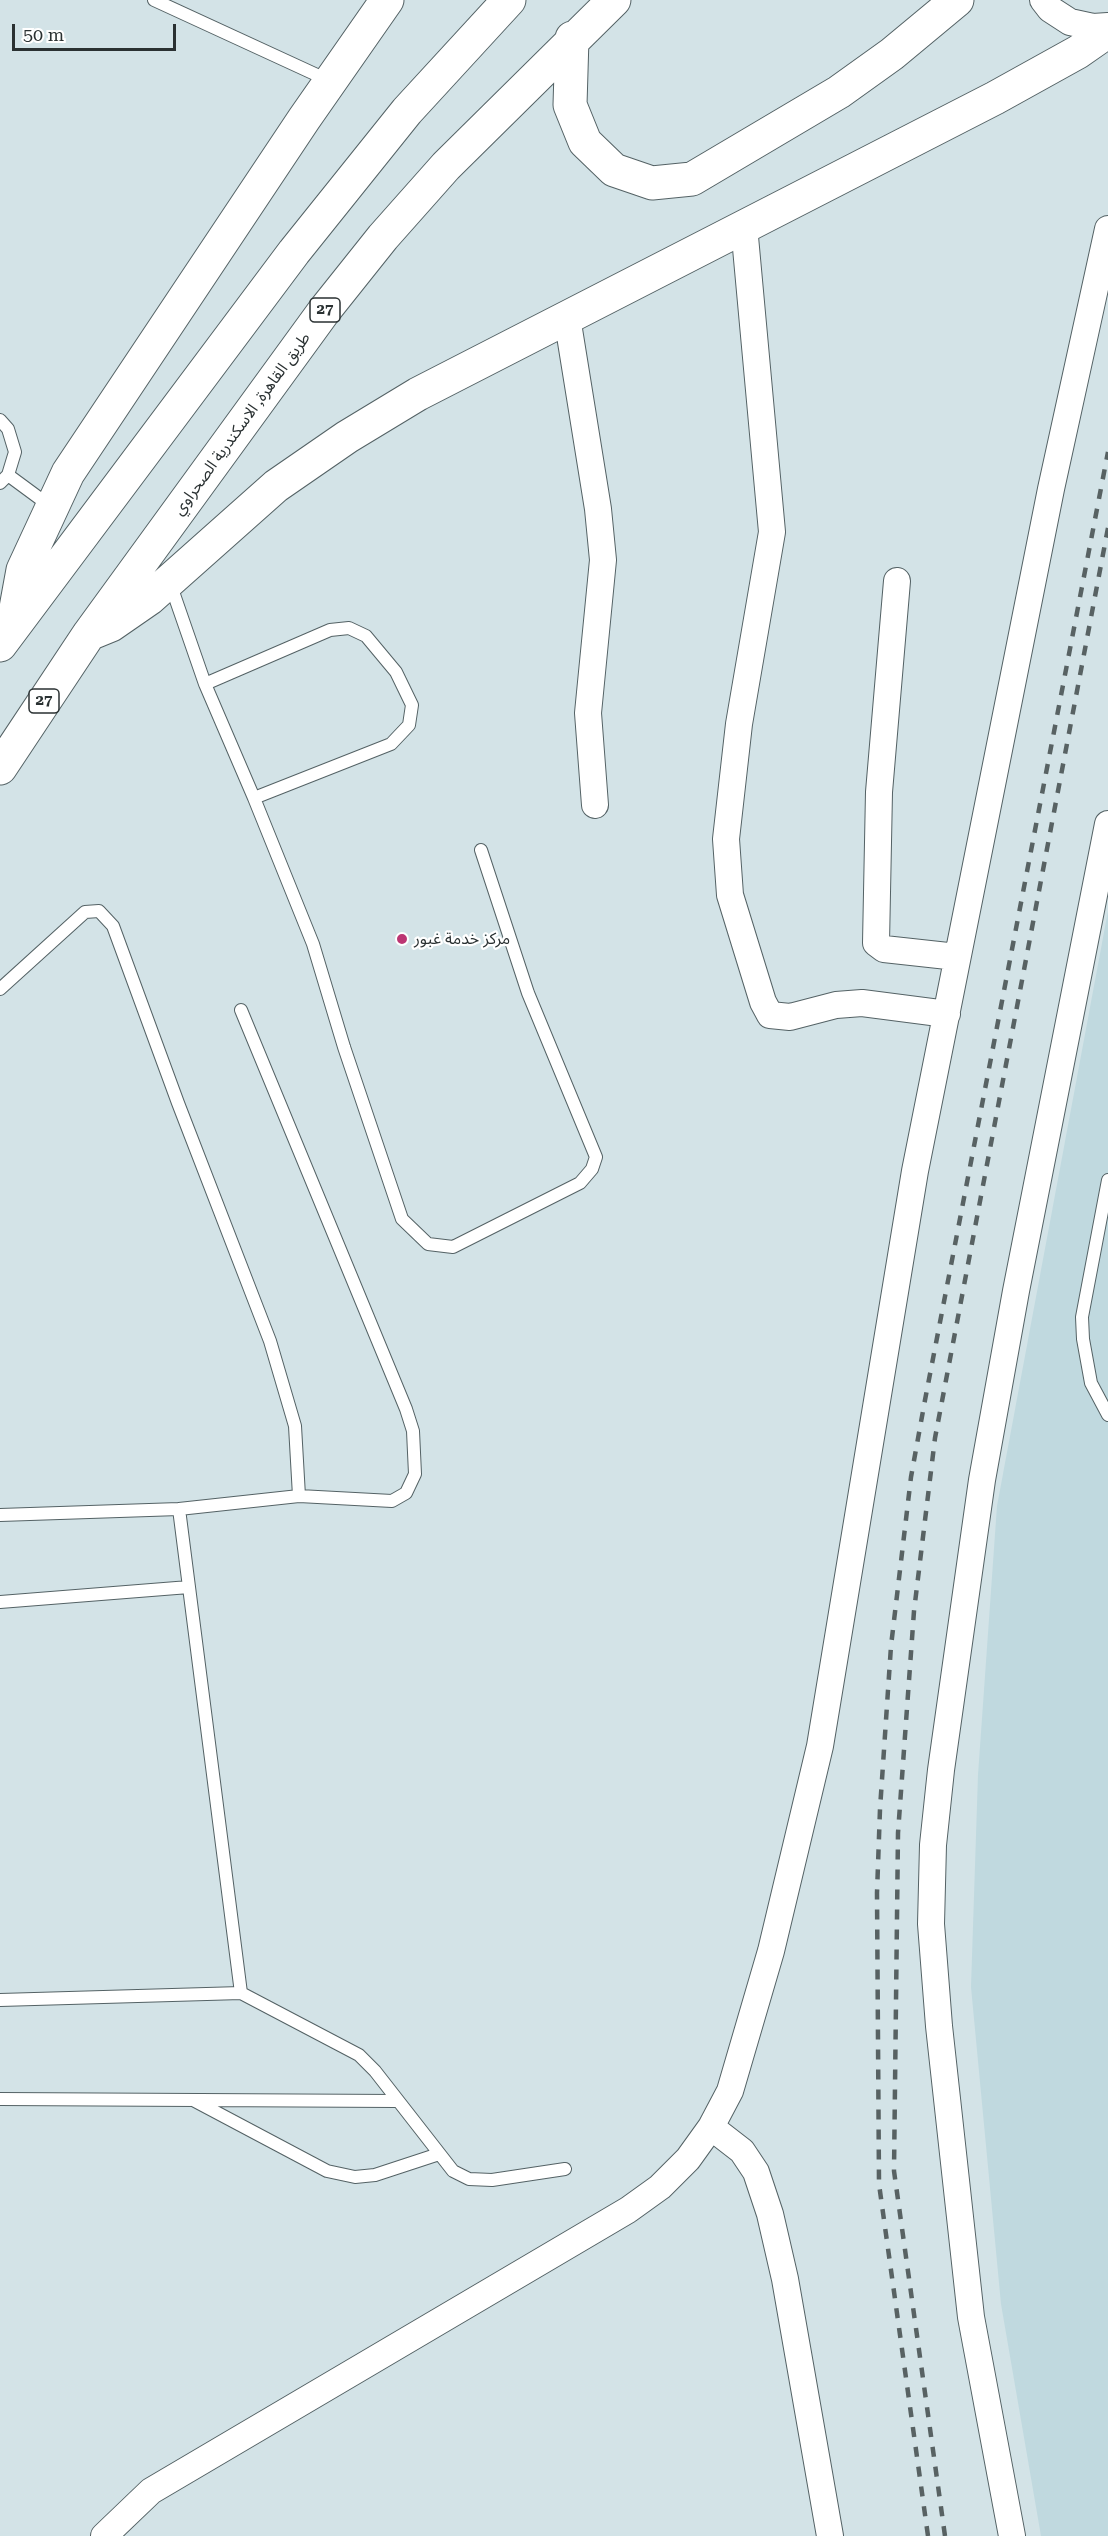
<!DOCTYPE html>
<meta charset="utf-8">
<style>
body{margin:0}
#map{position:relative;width:1108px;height:2536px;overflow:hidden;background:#d3e3e7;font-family:"Roboto Serif",serif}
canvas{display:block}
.scale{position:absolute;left:12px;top:24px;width:164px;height:27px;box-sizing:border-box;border:3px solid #2a3132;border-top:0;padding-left:8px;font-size:18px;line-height:21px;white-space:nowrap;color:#2a3132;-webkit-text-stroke:4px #fff;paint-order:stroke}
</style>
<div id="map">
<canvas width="1108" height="2536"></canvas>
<div class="scale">50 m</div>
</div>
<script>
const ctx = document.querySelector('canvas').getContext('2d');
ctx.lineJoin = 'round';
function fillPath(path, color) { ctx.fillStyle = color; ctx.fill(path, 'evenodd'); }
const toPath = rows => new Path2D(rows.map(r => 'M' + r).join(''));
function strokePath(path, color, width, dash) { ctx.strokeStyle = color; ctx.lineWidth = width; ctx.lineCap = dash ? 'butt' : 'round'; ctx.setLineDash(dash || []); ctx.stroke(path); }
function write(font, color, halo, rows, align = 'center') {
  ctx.font = font + ' "Roboto Serif","Noto Sans Arabic",serif'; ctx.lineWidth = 4.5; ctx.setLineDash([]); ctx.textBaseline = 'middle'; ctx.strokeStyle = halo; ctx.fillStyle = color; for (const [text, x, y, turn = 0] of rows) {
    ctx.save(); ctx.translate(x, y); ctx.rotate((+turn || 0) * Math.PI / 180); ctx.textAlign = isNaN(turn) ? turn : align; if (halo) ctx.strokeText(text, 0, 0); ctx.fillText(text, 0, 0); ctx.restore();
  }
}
fillPath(toPath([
 [1108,911,1108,2536,1041,2536,1001,2304,971,1987,978,1775,997,1506]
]), '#c0d9df');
const service = toPath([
 [154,0,330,81],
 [0,420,8,429,15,452,8,475,0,483],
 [8,475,50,506],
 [170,583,205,684,254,798,391,744,409,725,412,705,396,672,366,636,349,628,330,630,205,684],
 [254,798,313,944,344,1047,402,1219,428,1244,453,1247,580,1183,592,1169,596,1157,528,993,481,850],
 [0,989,85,912,99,911,113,926,178,1103,270,1341,295,1426,299,1496,179,1509,0,1515],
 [241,1010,406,1409,413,1431,415,1474,406,1493,392,1501,299,1496],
 [1108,1180,1082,1317,1083,1339,1091,1383,1108,1415],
 [0,1602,189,1587],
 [241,1993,359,2055,375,2071,453,2171,469,2179,492,2180,565,2169],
 [0,2000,241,1993,179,1509],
 [0,2099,397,2101],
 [195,2101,327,2171,355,2177,375,2175,439,2154]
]);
const minor = toPath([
 [1043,0,1050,9,1070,22,1093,27,1108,26],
 [744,226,772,532,739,724,726,839,730,895,763,1002,770,1015,790,1017,836,1005,862,1003,947,1014],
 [567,317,598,509,603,560,588,713,595,805],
 [897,581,879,792,876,943,884,949,957,957],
 [711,2127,742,2151,756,2172,770,2214,785,2279,830,2536],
 [104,2536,151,2491,628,2210,660,2187,688,2159,711,2127,730,2091,771,1951,820,1746,915,1171,1051,489,1108,229],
 [1012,2536,971,2317,939,2026,931,1924,933,1845,941,1770,982,1480,1016,1291,1108,824]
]);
const motorway = toPath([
 [572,38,570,105,585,142,614,170,652,183,692,179,839,92,892,54,957,0],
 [14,619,23,570,68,473,304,119,387,0],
 [89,634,111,625,150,598,276,486,347,437,418,394,995,98,1078,52,1108,31],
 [0,645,294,252,407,111,509,0],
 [0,768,89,634,324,311,383,237,446,166,614,0]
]);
strokePath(service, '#546265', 14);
strokePath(minor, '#546265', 28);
strokePath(motorway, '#546265', 35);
strokePath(service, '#fff', 12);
strokePath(minor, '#fff', 26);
strokePath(motorway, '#fff', 33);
strokePath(toPath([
 [928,2536,879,2184,877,1893,880,1809,891,1646,911,1477,925,1400,1108,452],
 [945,2536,894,2171,898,1833,914,1611,935,1438,1108,528]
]), '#586263', 4.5, [10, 10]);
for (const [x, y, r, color] of [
 [402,939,6,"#bc3573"]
]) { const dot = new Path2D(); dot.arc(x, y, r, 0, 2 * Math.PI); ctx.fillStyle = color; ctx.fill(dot); strokePath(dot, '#fff', 2); }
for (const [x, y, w] of [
 [325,310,30],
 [44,701,30]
]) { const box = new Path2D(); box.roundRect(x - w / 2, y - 12, w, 24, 4.5); ctx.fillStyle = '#fff'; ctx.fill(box); strokePath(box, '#2a3132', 1.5); }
write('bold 15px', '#2a3132', null, [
 ["27",325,310],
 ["27",44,701]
]);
write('16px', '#2a3132', '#fff', [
 ["طريق القاهرة, الاسكندرية الصحراوي",242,424,-54]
]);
write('16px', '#2a3132', '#fff', [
 ["مركز خدمة غبور",414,939]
], 'left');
</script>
